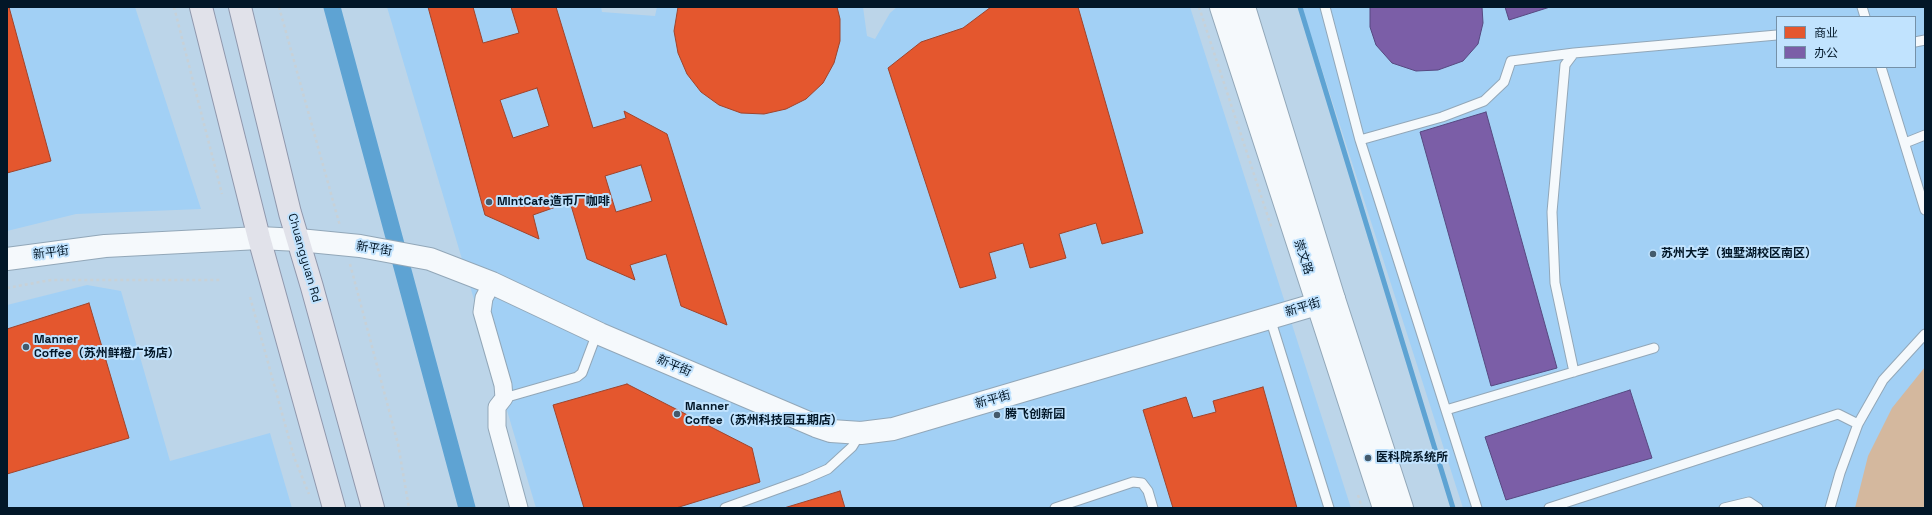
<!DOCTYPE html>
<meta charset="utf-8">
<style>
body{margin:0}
#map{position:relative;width:1932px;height:515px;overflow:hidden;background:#bcd5e9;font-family:"Space Grotesk","Noto Sans SC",sans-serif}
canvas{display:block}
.frame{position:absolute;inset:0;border:8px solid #021728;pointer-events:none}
.legend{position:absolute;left:1776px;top:16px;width:140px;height:52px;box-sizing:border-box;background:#c1e3fe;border:1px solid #7591a8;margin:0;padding:5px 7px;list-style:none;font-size:12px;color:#021728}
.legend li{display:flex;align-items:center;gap:8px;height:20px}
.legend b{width:20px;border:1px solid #7591a8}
</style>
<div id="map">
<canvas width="1932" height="515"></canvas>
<div class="frame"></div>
<ul class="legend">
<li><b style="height:11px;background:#e4572e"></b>商业</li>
<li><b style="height:11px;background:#7b5ea7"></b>办公</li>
</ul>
</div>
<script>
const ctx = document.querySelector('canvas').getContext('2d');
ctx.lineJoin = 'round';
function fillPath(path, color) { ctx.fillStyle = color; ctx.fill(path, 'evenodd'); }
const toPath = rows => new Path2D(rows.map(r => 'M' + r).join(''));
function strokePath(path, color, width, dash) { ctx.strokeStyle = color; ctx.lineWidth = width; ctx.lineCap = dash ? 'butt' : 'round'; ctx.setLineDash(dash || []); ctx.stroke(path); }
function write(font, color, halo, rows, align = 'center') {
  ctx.font = font + ' "Space Grotesk","Noto Sans SC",sans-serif'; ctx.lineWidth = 4; ctx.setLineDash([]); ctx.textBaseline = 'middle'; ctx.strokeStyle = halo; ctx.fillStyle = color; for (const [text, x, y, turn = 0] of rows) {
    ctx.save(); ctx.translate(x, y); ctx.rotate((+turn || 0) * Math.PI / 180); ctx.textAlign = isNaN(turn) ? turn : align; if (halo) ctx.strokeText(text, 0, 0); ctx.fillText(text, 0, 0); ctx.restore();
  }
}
fillPath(toPath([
 [7,7,135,7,201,209,76,214,7,231],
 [387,7,601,7,602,12,655,16,657,7,863,7,867,36,875,39,890,13,897,7,1190,7,1351,508,536,508],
 [1302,7,1925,7,1925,508,1463,508],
 [1777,17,1915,17,1915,67,1777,67],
 [87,285,121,291,170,461,270,433,292,508,7,508,7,305]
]), '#a2d0f5');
fillPath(toPath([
 [1925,367,1925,508,1855,508,1868,456,1892,408]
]), '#d4b89e');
const shops = toPath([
 [7,7,9,7,51,161,7,173,7,7],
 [428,7,473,7,483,43,519,33,511,7,556,7,593,128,626,118,624,111,667,134,727,325,681,306,666,254,630,265,635,280,587,259,570,202,533,215,539,239,485,215,428,7],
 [537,88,549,126,513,138,500,100,537,88],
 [641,165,652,201,616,212,605,176,641,165],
 [678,7,837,7,840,19,840,41,834,63,823,83,806,99,786,109,764,114,741,113,719,105,701,92,687,74,678,53,674,31,678,7],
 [991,7,1078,7,1143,233,1102,244,1096,223,1059,234,1066,258,1030,268,1023,243,989,253,996,278,960,288,888,68,921,42,963,28,991,7],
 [89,303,129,438,7,474,7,329,89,303],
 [627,384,752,448,760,482,676,508,584,508,553,405,627,384],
 [1263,387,1297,508,1173,508,1143,410,1186,397,1193,418,1216,412,1213,401,1263,387],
 [840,491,845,508,784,508,840,491]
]);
fillPath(shops, '#e4572e');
strokePath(shops, '#a0442c', 1);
const offices = toPath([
 [1370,7,1482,7,1483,23,1478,44,1463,61,1438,70,1416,71,1392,63,1376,45,1370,27,1370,7],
 [1505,7,1550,7,1509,20,1505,7],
 [1486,112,1557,368,1491,386,1420,132,1486,112],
 [1630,390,1652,458,1506,500,1485,437,1630,390]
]);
fillPath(offices, '#7b5ea7');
strokePath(offices, '#574981', 1);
strokePath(toPath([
 [1300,7,1453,508]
]), '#5ea3d3', 5);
strokePath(toPath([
 [332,7,467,508]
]), '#5ea3d3', 17);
const service = toPath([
 [1325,7,1360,140,1477,508],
 [1862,7,1865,17],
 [1915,42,1925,40],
 [1881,67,1925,210],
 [1360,140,1442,117,1484,101,1504,82,1511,61,1574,53],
 [1905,143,1925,135],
 [1270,318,1329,508],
 [1574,372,1555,283,1552,212,1565,65,1574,53,1777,35],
 [504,398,577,377,582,373,597,333],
 [1446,410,1654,348],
 [725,508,805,479,828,469,852,447,860,434],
 [1055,508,1133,482,1142,483,1148,491,1153,508],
 [1549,508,1838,414,1858,424],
 [1724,508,1749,502,1758,508],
 [1830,508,1840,473,1858,424,1883,380,1925,334]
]);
const minor = toPath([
 [492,283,484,298,482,312,503,385,504,398,497,407,497,427,519,508]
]);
const tertiary = toPath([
 [1221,7,1384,508],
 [1244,7,1334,299,1402,508]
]);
const secondary = toPath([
 [7,259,105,246,259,238,299,240,360,246,430,259,492,283,600,334,816,426,831,431,861,433,893,429,1334,299]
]);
const primary = toPath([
 [201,7,259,238,334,508],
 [240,7,290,213,312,287,373,508]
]);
strokePath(service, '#92a7b8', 11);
strokePath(minor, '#92a7b8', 19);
strokePath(tertiary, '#92a7b8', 24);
strokePath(secondary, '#92a7b8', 24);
strokePath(primary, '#9098ad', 24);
strokePath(toPath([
 [174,7,222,194],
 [279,7,340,226],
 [1199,7,1272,229],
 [350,264,398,444,409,508],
 [7,288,51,280,220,280],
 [250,297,294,457,309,494],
 [1358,495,1362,508]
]), '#c8d1d7', 2.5, [3, 3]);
strokePath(service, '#f5f9fc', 9);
strokePath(minor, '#f5f9fc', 17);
strokePath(tertiary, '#f5f9fc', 22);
strokePath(secondary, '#f5f9fc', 22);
strokePath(primary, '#e1e2ea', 22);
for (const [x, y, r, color] of [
 [489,202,4,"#435a6c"],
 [1653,254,4,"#435a6c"],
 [26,347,4,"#435a6c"],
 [677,414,4,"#435a6c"],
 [997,415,4,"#435a6c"],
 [1368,458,4,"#435a6c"]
]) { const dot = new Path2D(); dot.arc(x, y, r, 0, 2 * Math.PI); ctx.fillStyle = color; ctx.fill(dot); strokePath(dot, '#c1e3fe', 1.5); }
write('bold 12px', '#021728', '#c1e3fe', [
 ["MintCafe造币厂咖啡",497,202],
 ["苏州大学（独墅湖校区南区）",1661,254],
 ["Manner",34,340],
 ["Coffee（苏州鲜橙广场店）",34,354],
 ["Manner",685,407],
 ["Coffee（苏州科技园五期店）",685,421],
 ["腾飞创新园",1005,415],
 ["医科院系统所",1376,458]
], 'left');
write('12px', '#021728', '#c1e3fe', [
 ["新平街",374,249,9],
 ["新平街",51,253,-7],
 ["崇文路",1303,257,72],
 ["Chuangyuan Rd",304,258,74],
 ["新平街",1303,308,-17],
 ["新平街",674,366,23],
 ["新平街",993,400,-16]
]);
</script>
